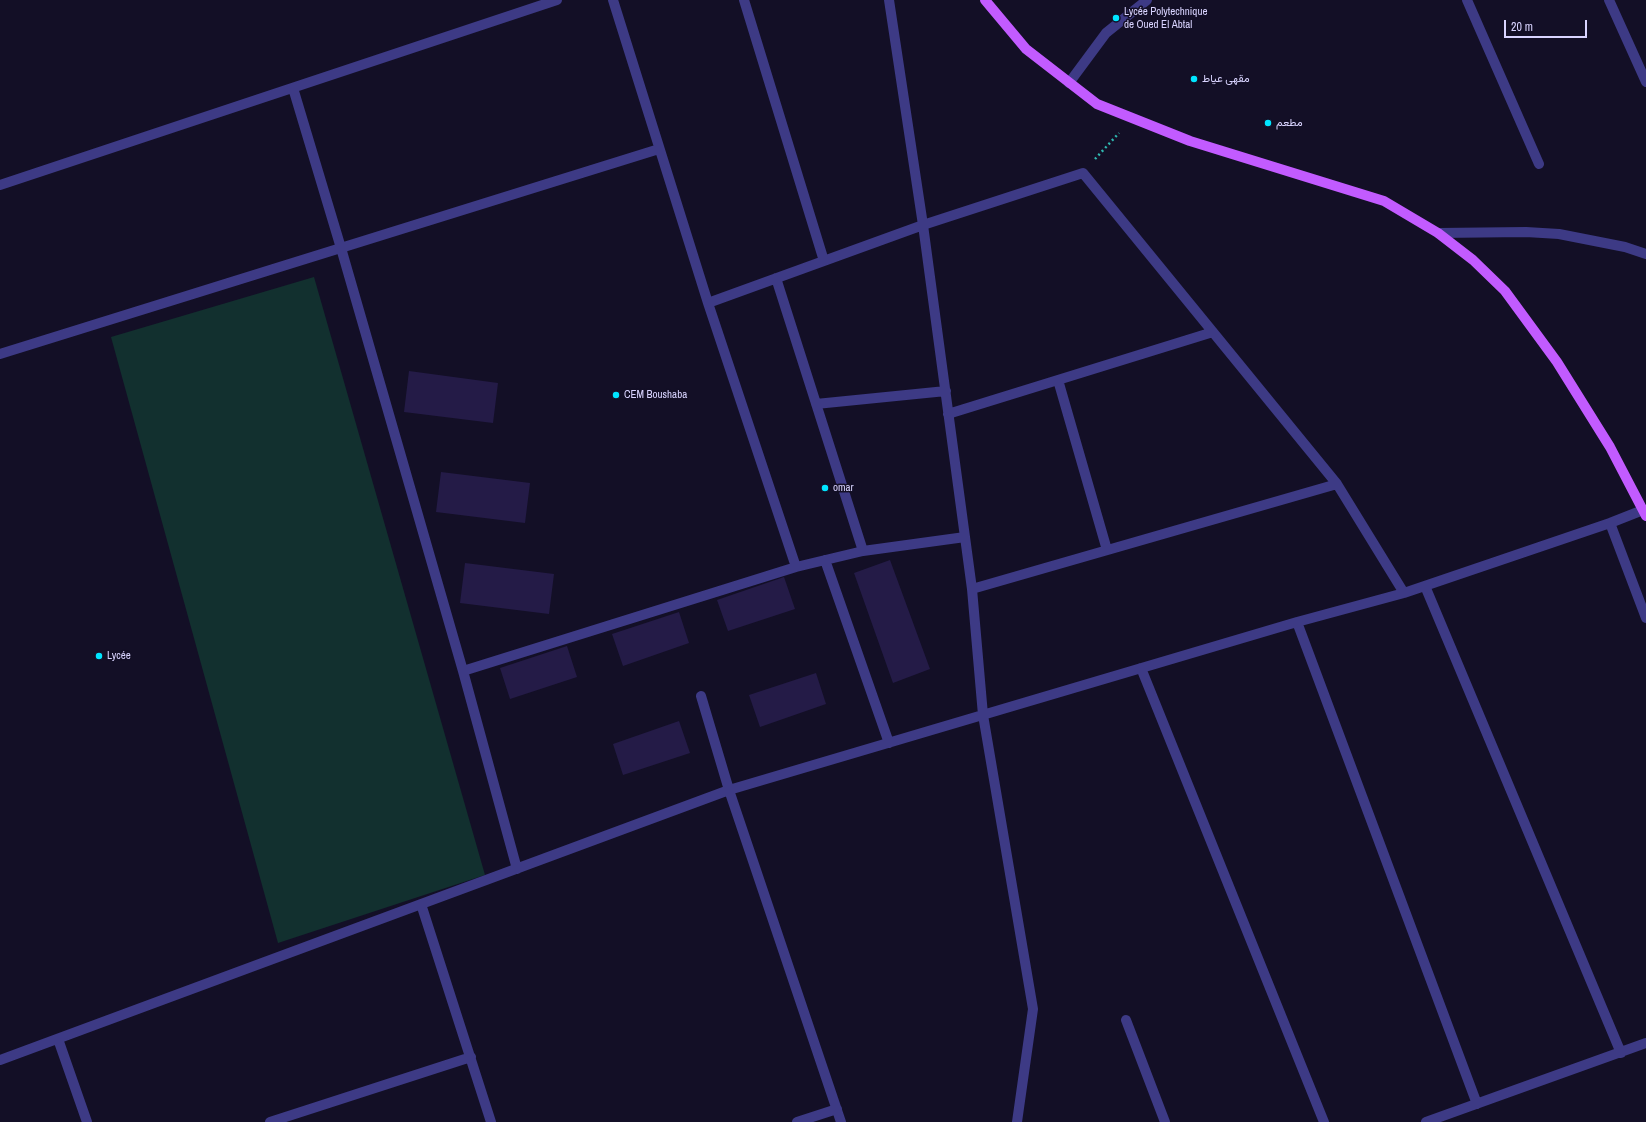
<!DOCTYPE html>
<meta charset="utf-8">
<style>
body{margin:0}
#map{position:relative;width:1646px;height:1122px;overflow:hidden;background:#130f26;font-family:"Archivo Narrow",sans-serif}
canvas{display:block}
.scale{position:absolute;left:1504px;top:20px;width:83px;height:18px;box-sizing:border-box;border:2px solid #d9d4ff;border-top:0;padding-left:5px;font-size:12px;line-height:14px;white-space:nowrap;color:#d9d4ff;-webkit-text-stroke:3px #130f26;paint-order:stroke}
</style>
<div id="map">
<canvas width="1646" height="1122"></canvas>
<div class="scale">20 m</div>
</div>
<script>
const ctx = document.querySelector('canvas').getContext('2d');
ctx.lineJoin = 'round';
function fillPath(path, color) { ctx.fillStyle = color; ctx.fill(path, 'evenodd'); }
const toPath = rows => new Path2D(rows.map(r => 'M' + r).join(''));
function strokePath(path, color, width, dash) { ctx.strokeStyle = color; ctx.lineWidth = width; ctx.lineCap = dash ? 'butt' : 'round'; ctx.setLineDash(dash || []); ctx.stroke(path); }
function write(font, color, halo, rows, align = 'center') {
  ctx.font = font + ' "Archivo Narrow",Vazirmatn,sans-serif'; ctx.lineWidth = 3; ctx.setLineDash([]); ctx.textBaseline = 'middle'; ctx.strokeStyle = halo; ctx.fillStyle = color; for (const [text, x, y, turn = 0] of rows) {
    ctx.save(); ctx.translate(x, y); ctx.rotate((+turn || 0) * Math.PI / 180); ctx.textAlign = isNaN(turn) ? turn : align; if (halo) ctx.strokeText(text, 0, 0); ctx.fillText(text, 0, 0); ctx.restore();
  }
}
fillPath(toPath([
 [314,277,485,875,278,943,111,337]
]), '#12302f');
fillPath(toPath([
 [409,371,498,383,493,423,404,412],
 [441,472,530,483,525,523,436,512],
 [890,560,930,669,893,683,854,573],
 [465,563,554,574,549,614,460,603],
 [784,577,795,609,728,631,717,600],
 [679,612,689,643,623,666,612,634],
 [567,646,577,677,510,699,500,668],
 [816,673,826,704,760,727,749,695],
 [679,721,690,753,623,775,613,744]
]), '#241b47');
strokePath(toPath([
 [1095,159,1119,133]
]), '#2fb8b0', 2.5, [2, 3]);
strokePath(toPath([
 [613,0,708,303,796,567],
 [744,0,824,261],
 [889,0,923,225,972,589,983,715,1033,1009,1017,1122],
 [1467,0,1539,164],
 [1609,0,1646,82],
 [1069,83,1106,33,1147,0],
 [293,88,341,248,463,671,517,869],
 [0,185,557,0],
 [776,278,863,551],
 [708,303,923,225,1083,173,1337,484,1404,593],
 [0,354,659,149],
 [1058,380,1107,550],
 [816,404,946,391],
 [948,414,1213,332],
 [1610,523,1646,618],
 [825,560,889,743],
 [1425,586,1621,1053],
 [972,589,1337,484],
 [1297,622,1477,1104],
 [1141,668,1324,1122],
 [463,671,796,567,863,551,965,537],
 [701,696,729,790,841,1122],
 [421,904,491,1122],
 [1126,1020,1165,1122],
 [58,1039,87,1122],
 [0,1060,729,790,1297,622,1404,593,1610,523,1643,510],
 [270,1122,471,1057],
 [797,1122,837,1109],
 [1426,1122,1646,1043]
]), '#3d3a85', 10);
strokePath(toPath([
 [1438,233,1526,232,1559,234,1625,247,1646,254]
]), '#3d3a85', 10);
strokePath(toPath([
 [985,0,1026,49,1097,104,1190,141,1384,201,1438,233,1473,260,1505,291,1557,362,1610,447,1646,516]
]), '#c25bff', 10);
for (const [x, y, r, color] of [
 [1116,18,4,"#00e5ff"],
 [1194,79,4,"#00e5ff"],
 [1268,123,4,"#00e5ff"],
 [616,395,4,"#00e5ff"],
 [825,488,4,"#00e5ff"],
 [99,656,4,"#00e5ff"]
]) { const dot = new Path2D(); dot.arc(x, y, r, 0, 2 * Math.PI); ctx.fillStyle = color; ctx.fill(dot); strokePath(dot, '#130f26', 1.5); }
write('11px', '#d9d4ff', '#130f26', [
 ["Lycée Polytechnique",1124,12],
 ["de Oued El Abtal",1124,25],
 ["مقهى عياط",1202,79],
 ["مطعم",1276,123],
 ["CEM Boushaba",624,395],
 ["omar",833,488],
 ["Lycée",107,656]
], 'left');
</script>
